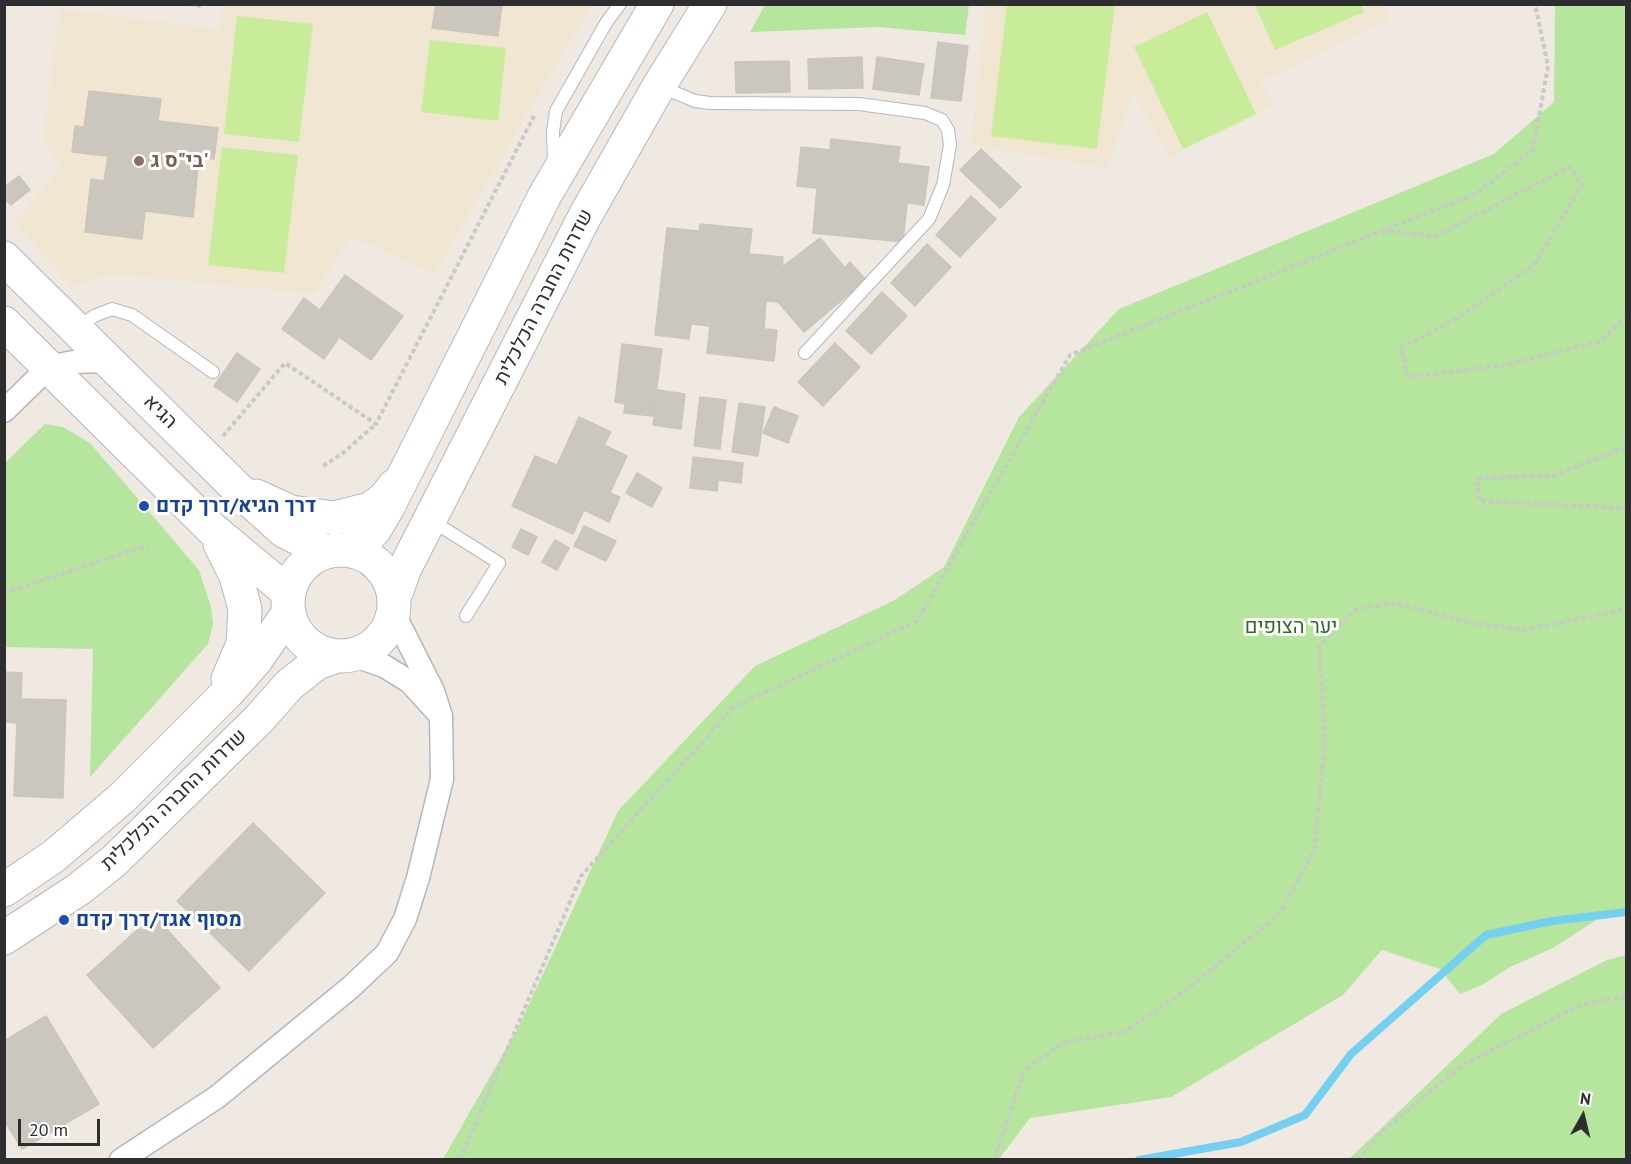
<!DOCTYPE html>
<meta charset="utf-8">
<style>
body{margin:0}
#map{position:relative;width:1631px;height:1164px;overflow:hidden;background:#efe9e1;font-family:"PT Sans",sans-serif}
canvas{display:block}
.frame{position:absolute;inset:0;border:6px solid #2e2e2e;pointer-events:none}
.north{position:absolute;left:1553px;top:1086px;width:60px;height:60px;-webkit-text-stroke:4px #fff;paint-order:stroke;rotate:8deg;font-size:16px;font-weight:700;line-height:24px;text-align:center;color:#2e2e2e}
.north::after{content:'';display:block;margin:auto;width:21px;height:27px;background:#2e2e2e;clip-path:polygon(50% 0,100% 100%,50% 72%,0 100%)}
.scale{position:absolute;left:18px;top:1119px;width:82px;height:27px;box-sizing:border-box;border:3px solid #2e2e2e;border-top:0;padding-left:8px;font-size:18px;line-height:21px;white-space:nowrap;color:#2e2e2e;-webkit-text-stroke:4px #fff;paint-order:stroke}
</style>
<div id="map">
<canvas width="1631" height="1164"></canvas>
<div class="frame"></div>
<div class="north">N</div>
<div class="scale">20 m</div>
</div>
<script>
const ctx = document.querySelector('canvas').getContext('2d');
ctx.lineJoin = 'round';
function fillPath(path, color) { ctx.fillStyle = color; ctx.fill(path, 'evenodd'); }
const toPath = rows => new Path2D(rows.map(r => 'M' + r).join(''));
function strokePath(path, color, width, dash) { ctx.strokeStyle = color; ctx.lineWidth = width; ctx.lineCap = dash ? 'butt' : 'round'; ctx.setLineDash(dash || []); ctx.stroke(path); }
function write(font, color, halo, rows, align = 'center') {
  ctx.font = font + ' "PT Sans",Heebo,sans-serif'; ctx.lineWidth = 6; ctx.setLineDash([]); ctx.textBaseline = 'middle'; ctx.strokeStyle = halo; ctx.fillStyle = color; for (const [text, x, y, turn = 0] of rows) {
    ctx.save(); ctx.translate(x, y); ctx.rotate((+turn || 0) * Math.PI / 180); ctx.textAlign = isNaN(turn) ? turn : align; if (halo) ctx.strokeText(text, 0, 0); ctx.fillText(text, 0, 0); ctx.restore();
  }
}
fillPath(toPath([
 [1383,4,1389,19,1260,82,1274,105,1170,158,1133,92,1107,168,971,145,986,5],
 [223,5,591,5,434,274,351,236,315,294,133,276,104,276,72,287,14,222,61,167,43,139,59,9,220,29]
]), '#f0e6d1');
fillPath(toPath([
 [765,5,765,4,969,5,965,35,878,27,750,32],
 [1555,5,1626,5,1626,913,1596,920,1553,948,1510,967,1484,984,1460,994,1440,969,1382,950,1343,995,1171,1097,1030,1118,999,1159,443,1159,520,1024,618,811,755,666,893,601,944,567,1019,417,1119,309,1494,154,1554,102],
 [45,424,63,427,90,443,199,570,211,607,213,624,208,644,90,777,93,649,5,647,5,463],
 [1626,955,1626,1159,1349,1159,1501,1014,1607,960]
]), '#b6e59e');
fillPath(toPath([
 [1007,5,1115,5,1097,149,991,136],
 [1255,5,1361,5,1364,12,1275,50],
 [1207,12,1256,114,1183,149,1134,47],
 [237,16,313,24,299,142,224,134],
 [430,40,506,48,498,121,421,112],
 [222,147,298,155,284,273,208,265]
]), '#c9ec9a');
strokePath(toPath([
 [1139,1160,1241,1142,1305,1115,1351,1054,1486,935,1552,921,1626,912]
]), '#75cff0', 8);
const building = toPath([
 [436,4,502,4,498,36,432,28,436,4],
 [938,42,968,46,961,101,931,98,938,42],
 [862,57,863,88,809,89,808,59,862,57],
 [877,57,924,64,919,95,873,89,877,57],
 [789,61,790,92,736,93,735,62,789,61],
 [89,91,161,99,158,121,218,128,214,159,199,157,193,217,145,211,142,239,85,232,91,179,104,181,108,156,72,152,75,126,84,127,89,91],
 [831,139,900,147,898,163,929,167,924,205,907,203,903,242,813,233,817,188,797,186,801,147,830,150,831,139],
 [981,149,1021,187,1000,208,960,170,981,149],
 [19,176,30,190,11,205,4,198,4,187,19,176],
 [971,196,996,219,960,257,936,235,971,196],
 [700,224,752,229,749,254,783,257,782,267,820,238,845,268,850,262,866,280,804,332,778,302,766,301,764,329,777,330,774,361,707,353,710,326,691,324,689,339,655,335,667,228,699,231,700,224],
 [927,244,951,267,915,306,891,283,927,244],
 [345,275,403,316,371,360,339,337,324,359,282,329,304,298,320,310,345,275],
 [882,292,907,316,871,354,846,331,882,292],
 [835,343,860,367,823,406,798,382,835,343],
 [622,344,662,349,653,416,624,413,625,404,615,402,622,344],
 [237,353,260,369,237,402,214,386,237,353],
 [658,390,685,394,681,429,653,425,658,390],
 [700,397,726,400,720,449,694,446,700,397],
 [739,403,765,407,758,456,732,452,739,403],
 [774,407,798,416,788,443,763,433,774,407],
 [579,417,611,432,604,445,627,456,610,493,620,497,609,522,584,510,573,534,512,506,535,456,557,465,579,417],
 [693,457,743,463,741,483,718,480,717,491,690,488,693,457],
 [637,473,662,488,652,507,626,493,637,473],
 [584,526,616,541,606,561,574,546,584,526],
 [521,529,537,537,528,555,512,547,521,529],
 [555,540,569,548,557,570,542,562,555,540],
 [4,672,22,673,21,699,66,700,63,798,14,796,17,723,4,722,4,672],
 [253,823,325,893,249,971,177,901,253,823],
 [154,915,220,988,153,1048,87,975,154,915],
 [46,1016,99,1104,22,1149,4,1120,4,1041,46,1016]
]);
fillPath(building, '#cbc7bf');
strokePath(building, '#cbc5ba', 1.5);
const lane = toPath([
 [659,86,695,101,710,103,859,104,925,113,942,120,948,130,950,145,943,185,929,219,805,353],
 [554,165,553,132,556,111,606,23,620,4],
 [77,329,94,316,112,309,132,315,213,372],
 [432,521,499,563,466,616]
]);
const street = toPath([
 [4,411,49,367,73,362,108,361],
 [352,655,384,666,410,682,441,716,433,691,394,614],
 [121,1160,217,1097,351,987,387,953,405,919,418,878,442,779,441,716]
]);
const secondary = toPath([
 [4,258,244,495,284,531,326,552],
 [4,323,212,529,289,593],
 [256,496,291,512,334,518,370,509,385,498,394,486],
 [220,544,236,576,245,609,243,644,228,679],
 [346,550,364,541,375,529,388,507,545,195,657,4],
 '288 603a53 53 0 1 1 106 0a53 53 0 1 1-106 0Z',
 [394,598,405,568,585,216,659,86,710,4],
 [4,890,54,856,122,798,229,691,256,660,289,612],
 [4,938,79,889,114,861,259,719,289,685,317,663,337,656]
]);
strokePath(lane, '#b4b7c1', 14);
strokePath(street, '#b4b7c1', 25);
strokePath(secondary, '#b4b7c1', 35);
strokePath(toPath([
 [189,4,201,6],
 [1382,231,1436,236,1569,167,1582,184,1535,264,1461,316,1401,348,1408,377,1499,366,1598,342,1626,318],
 [223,436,285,363,376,424,534,116],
 [1626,447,1553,476,1477,478,1479,501,1626,508],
 [323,466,343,453,376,424],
 [4,593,148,545],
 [460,1160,581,876,734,707,917,621,1070,355,1475,194,1533,150,1548,66,1535,4],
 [994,1160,1024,1071,1064,1042,1125,1032,1190,987,1280,913,1314,851,1325,741,1319,646,1355,609,1396,603,1472,623,1524,630,1626,609],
 [1358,1160,1382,1132,1461,1066,1580,1005,1626,996]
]), '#c9c9c9', 4, [4.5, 3]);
strokePath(lane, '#fff', 12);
strokePath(street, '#fff', 22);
strokePath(secondary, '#fff', 33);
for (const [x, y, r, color] of [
 [139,161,6,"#8d6e63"],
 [144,506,6,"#1a4fb4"],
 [64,920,6,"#1a4fb4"]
]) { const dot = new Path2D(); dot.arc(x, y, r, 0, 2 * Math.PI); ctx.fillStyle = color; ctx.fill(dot); strokePath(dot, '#fff', 2); }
write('bold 20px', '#785e54', '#fff', [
 ["בי\"ס ג'",151,161]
], 'left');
write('20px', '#2e2e2e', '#fff', [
 ["שדרות החברה הכלכלית",544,297,-63],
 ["הגיא",160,412,45],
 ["שדרות החברה הכלכלית",174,800,-44]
]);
write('bold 20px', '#164399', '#fff', [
 ["דרך הגיא/דרך קדם",156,506],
 ["מסוף אגד/דרך קדם",76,920]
], 'left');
write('20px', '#2c6e1b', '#fff', [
 ["יער הצופים",1291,627]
]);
</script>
